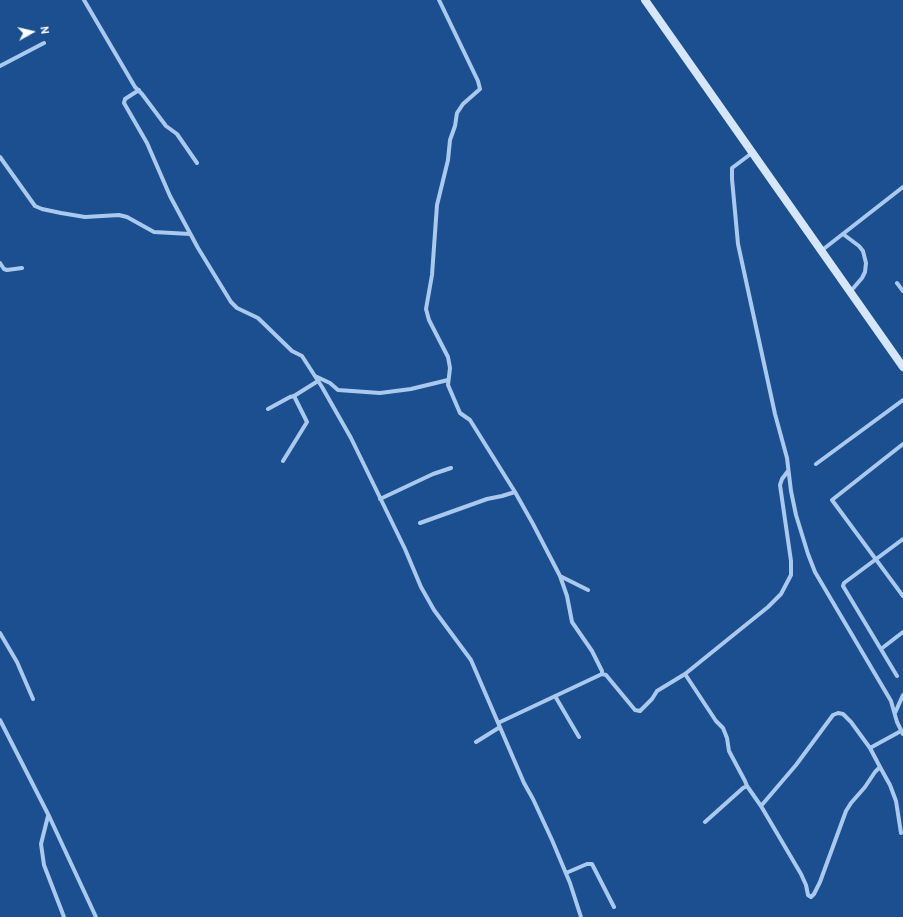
<!DOCTYPE html>
<style>
body{margin:0}
#map{position:relative;width:903px;height:917px;overflow:hidden;background:#1b4f8f;font-family:Overpass,sans-serif}
canvas{display:block}
.north{position:absolute;left:12px;top:12px;width:40px;height:40px;-webkit-text-stroke:3px #1b4f8f;paint-order:stroke;rotate:82deg;font-size:11px;font-weight:700;line-height:16px;text-align:center;color:#fff}
.north::after{content:'';display:block;margin:auto;width:14px;height:18px;background:#fff;clip-path:polygon(50% 0,100% 100%,50% 72%,0 100%)}
</style>
<div id="map">
<canvas width="903" height="917"></canvas>
<div class="north">N</div>
</div>
<script>
const ctx = document.querySelector('canvas').getContext('2d');
ctx.lineJoin = 'round';
const toPath = rows => new Path2D(rows.map(r => 'M' + r).join(''));
function strokePath(path, color, width, dash) { ctx.strokeStyle = color; ctx.lineWidth = width; ctx.lineCap = dash ? 'butt' : 'round'; ctx.setLineDash(dash || []); ctx.stroke(path); }
strokePath(toPath([
 [84,0,135,87,142,94,166,126,177,134,197,163],
 [439,0,478,81,480,89,463,104,457,113,455,126,450,140,448,160,437,205,432,275,426,309,429,320,448,357,450,368,448,385,460,413,470,420,515,492,533,524,560,576,567,596,572,622,592,651,602,671,602,674,498,723],
 [0,66,44,43],
 [139,90,125,99,124,103,147,143,170,196,198,248,231,302,237,308,258,318,292,351,302,356,322,387,351,438,405,549,421,587,434,610,471,660,524,783,533,799,552,840,570,883,581,917],
 [752,153,732,168,732,179,738,244,775,414,787,458,791,491,796,515,808,554,815,572,891,701,897,722,903,734],
 [0,157,35,206,42,209,61,213,85,217,119,215,127,217,154,232,190,234],
 [843,234,859,246,863,251,866,263,865,272,862,278,850,292],
 [821,251,903,187],
 [0,263,4,269,7,270,22,268],
 [897,283,903,291],
 [315,376,330,383,338,390,380,393,411,389,448,380],
 [268,409,290,397,294,396],
 [903,444,832,500,903,596],
 [283,461,307,422,294,396,318,381],
 [816,464,903,400],
 [380,499,433,474,451,468],
 [420,523,487,499,502,496,515,492],
 [560,576,588,590],
 [0,633,17,662,33,699],
 [881,649,903,632],
 [602,674,606,675,635,710,640,711,652,699,657,691,685,674],
 [897,676,843,586,844,583,903,539],
 [555,696,579,737],
 [895,713,903,695],
 [0,720,49,816,96,917],
 [476,742,500,727],
 [880,767,890,785,896,801,901,833],
 [747,786,745,781,729,751,727,738,723,728,716,721,685,674,768,607,781,594,791,575,791,561,780,485,782,479,788,471],
 [761,806,796,765,833,715,838,713,843,714,851,722,870,748],
 [48,816,41,844,44,865,64,917],
 [705,822,743,788,747,786,761,806,801,874,806,885,808,895,811,897,814,894,820,882,846,811,851,803,865,787,875,772,880,767,870,748,901,731],
 [566,873,587,864,592,864,614,907]
]), '#a9c9ee', 4);
strokePath(toPath([
 [645,0,903,367]
]), '#d6e6fa', 8);
</script>
